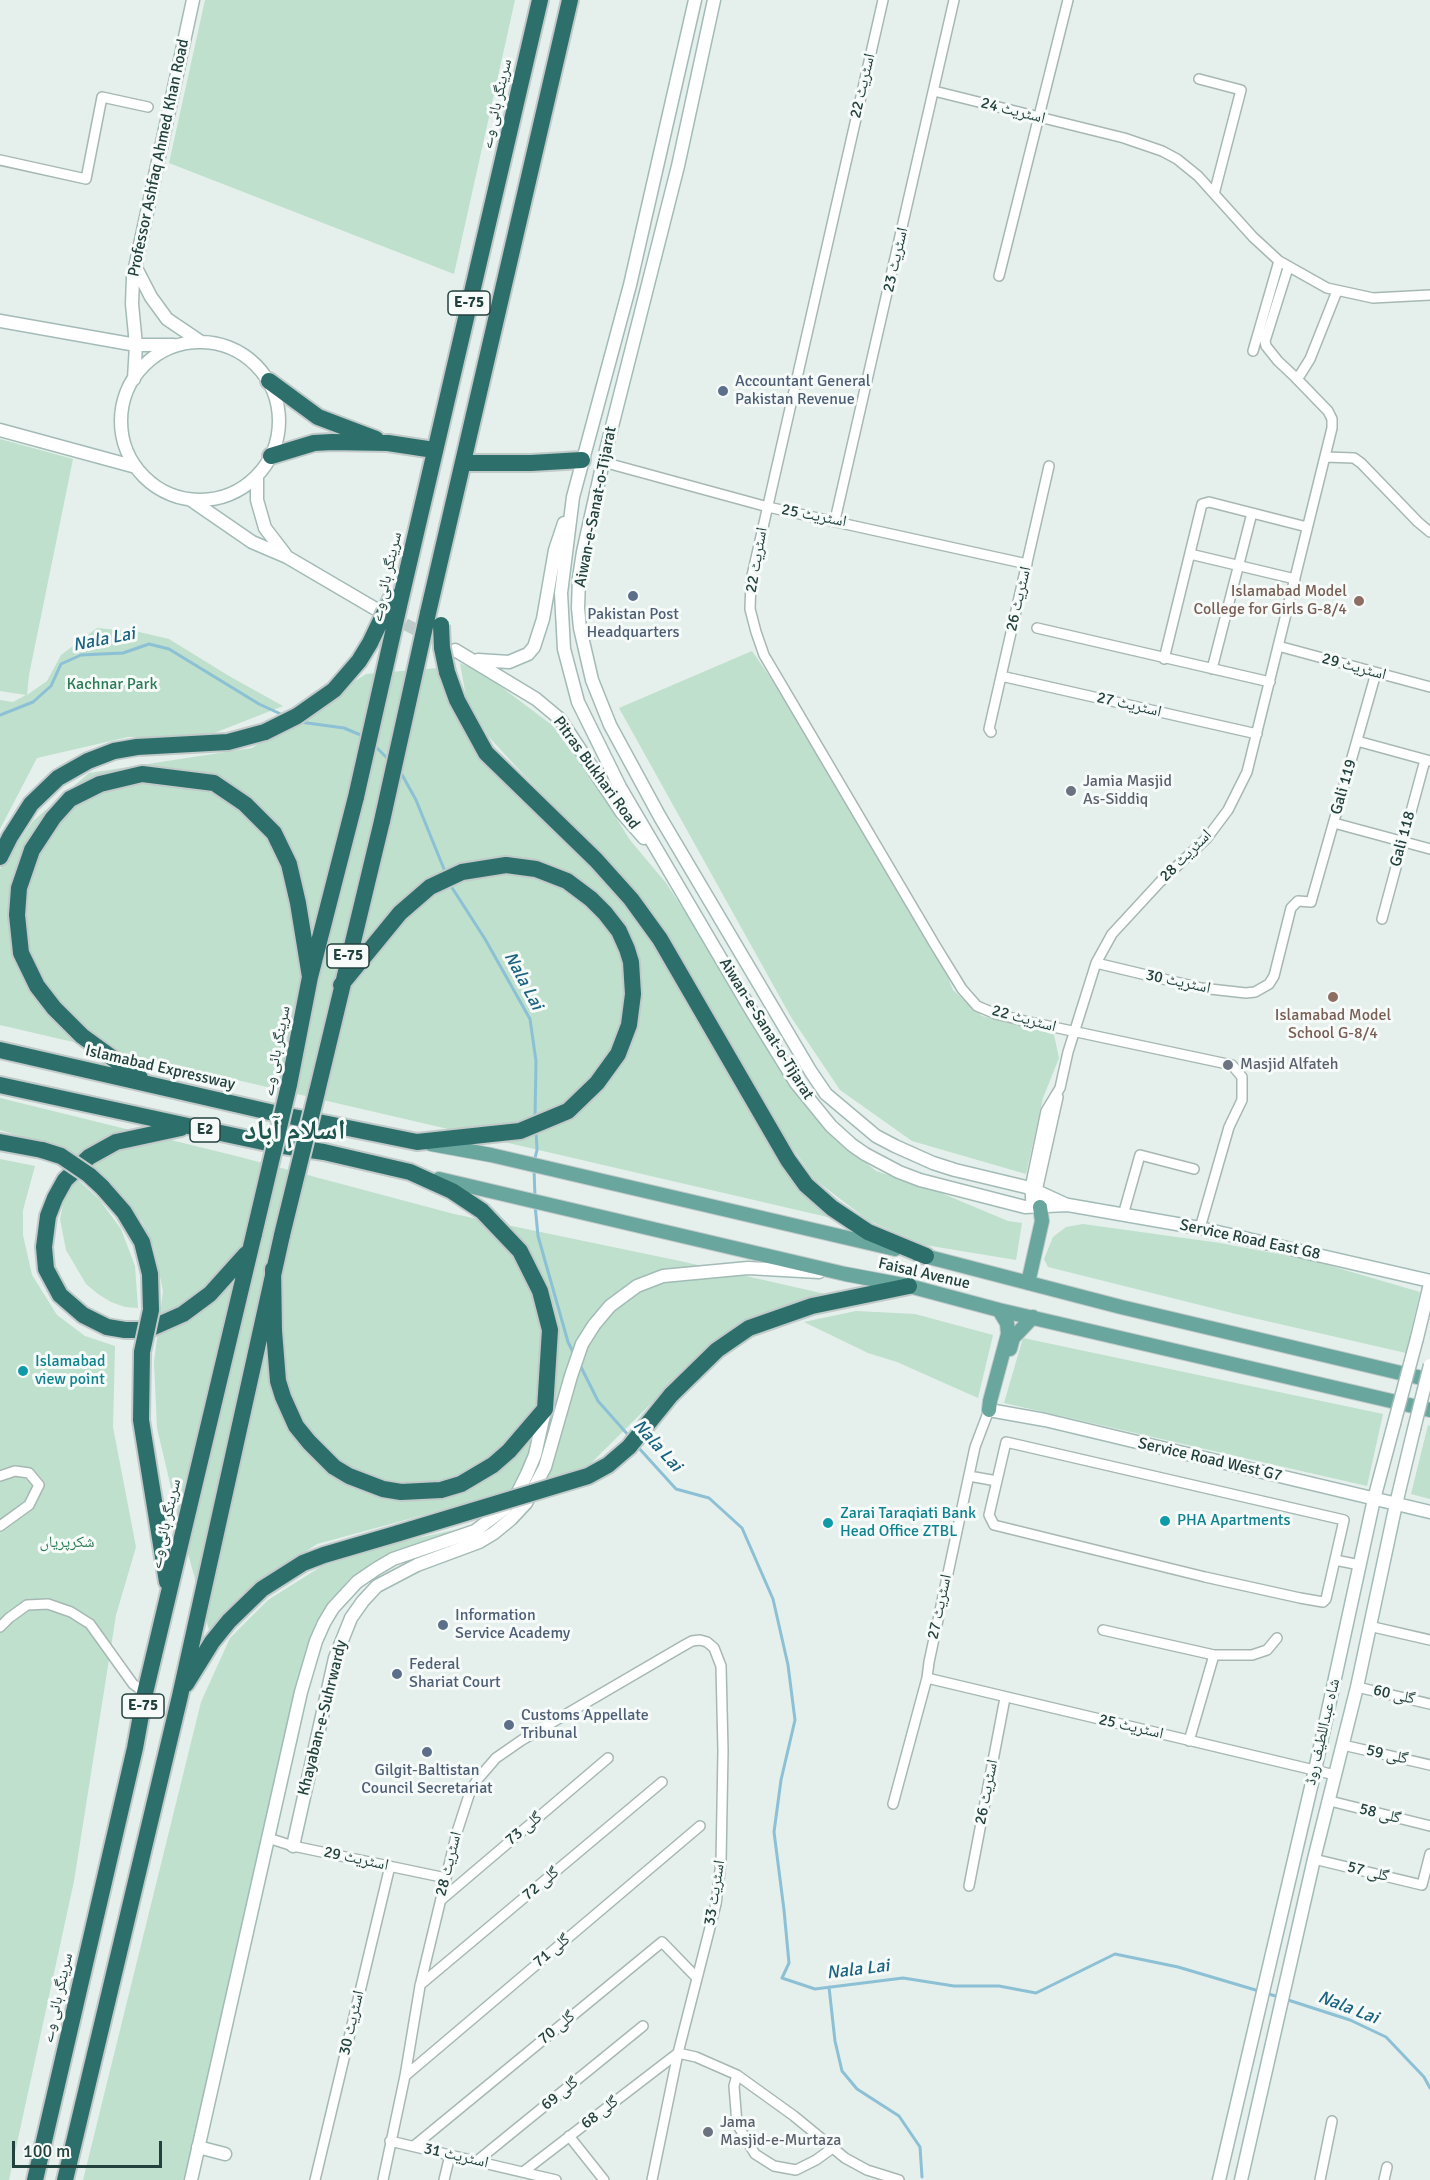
<!DOCTYPE html>
<meta charset="utf-8">
<style>
body{margin:0}
#map{position:relative;width:1430px;height:2180px;overflow:hidden;background:#e5efec;font-family:Signika,sans-serif}
canvas{display:block}
.scale{position:absolute;left:12px;top:2141px;width:150px;height:27px;box-sizing:border-box;border:3px solid #23423e;border-top:0;padding-left:8px;font-size:18px;line-height:21px;white-space:nowrap;color:#23423e;-webkit-text-stroke:4px #f6fbf9;paint-order:stroke}
</style>
<div id="map">
<canvas width="1430" height="2180"></canvas>
<div class="scale">100 m</div>
</div>
<script>
const ctx = document.querySelector('canvas').getContext('2d');
ctx.lineJoin = 'round';
function fillPath(path, color) { ctx.fillStyle = color; ctx.fill(path, 'evenodd'); }
const toPath = rows => new Path2D(rows.map(r => 'M' + r).join(''));
function strokePath(path, color, width, dash) { ctx.strokeStyle = color; ctx.lineWidth = width; ctx.lineCap = dash ? 'butt' : 'round'; ctx.setLineDash(dash || []); ctx.stroke(path); }
function write(font, color, halo, rows, align = 'center') {
  ctx.font = font + ' Signika,"Noto Naskh Arabic",sans-serif'; ctx.lineWidth = 6; ctx.setLineDash([]); ctx.textBaseline = 'middle'; ctx.strokeStyle = halo; ctx.fillStyle = color; for (const [text, x, y, turn = 0] of rows) {
    ctx.save(); ctx.translate(x, y); ctx.rotate((+turn || 0) * Math.PI / 180); ctx.textAlign = isNaN(turn) ? turn : align; if (halo) ctx.strokeText(text, 0, 0); ctx.fillText(text, 0, 0); ctx.restore();
  }
}
fillPath(toPath([
 [205,0,515,0,454,274,169,163],
 [0,439,73,459,29,675,27,695,47,681,61,655,97,628,139,632,169,639,229,676,283,706,204,737,128,737,37,758,0,829,0,700,13,702,26,695,0,691],
 [752,651,785,699,935,945,953,990,982,1016,1049,1032,1054,1035,1059,1058,1043,1098,1026,1174,912,1141,840,1090,791,1017,619,708],
 [460,663,484,674,552,725,587,772,630,840,666,883,830,1133,876,1171,934,1190,1008,1221,1022,1223,1016,1260,925,1245,869,1221,814,1179,778,1127,711,1009,621,875,522,773,489,737,466,697],
 [438,668,466,734,518,798,586,860,645,928,780,1164,814,1203,836,1219,0,1025,0,869,33,821,89,773,252,748,366,674],
 [0,1098,240,1157,454,1214,680,1261,834,1296,769,1313,711,1344,582,1472,317,1544,242,1594,209,1630,178,1517,157,1428,154,1362,163,1291,154,1247,143,1223,129,1203,107,1179,70,1152,0,1130],
 [0,1159,35,1166,23,1210,23,1235,32,1275,57,1315,85,1336,115,1346,113,1427,136,1547,116,1615,74,1881,9,2180,0,2180],
 [76,1178,99,1199,121,1229,135,1266,138,1308,125,1307,111,1302,98,1294,86,1284,66,1250,60,1219,65,1195],
 [1083,1224,1220,1243,1314,1261,1420,1292,1406,1353,1236,1314,1048,1267,1044,1259,1053,1237,1066,1227],
 [856,1311,915,1314,993,1335,978,1398,897,1362,868,1353,804,1322],
 [1023,1338,1383,1414,1367,1486,1004,1403],
 [1428,1425,1430,1426,1430,1499,1411,1494],
 [476,1525,391,1553,350,1578,324,1611,186,2180,83,2180,201,1702,230,1638,268,1600,322,1566,396,1543]
]), '#bee0cc');
strokePath(toPath([
 [0,715,33,702,51,686,61,664,81,655,123,653,149,644,169,649,259,704,285,716],
 [300,722,344,728,363,736],
 [375,746,389,760],
 [400,771,416,800,446,874],
 [449,883,485,939,530,1019,536,1061,535,1118],
 [534,1162,537,1150,536,1130],
 [534,1169,535,1198],
 [535,1205,538,1236,568,1342,574,1354],
 [579,1363,598,1401,629,1436],
 [637,1446,676,1489,709,1498,742,1528,773,1599,788,1665,795,1720,781,1780,774,1832,784,1910,789,1963,782,1978,815,1989,903,1978,954,1986,999,1986,1036,1993,1115,1954,1178,1967,1259,1991],
 [829,1987,835,2041,842,2071,857,2089,899,2116,920,2147,922,2177],
 [1265,1993,1279,1997],
 [1285,1999,1350,2020,1386,2037,1424,2077,1430,2088]
]), '#8cc0d5', 3);
strokePath(toPath([
 [389,616,430,637]
]), '#beccc9', 12, [12, 6]);
const street = toPath([
 [883,0,751,580,750,609,756,632,764,655,935,945,962,989,977,1006,996,1014,1025,1021,1232,1065,1242,1077,1242,1100,1229,1127,1200,1228],
 [1199,79,1241,90,1214,194],
 [934,91,1124,138,1162,151,1177,159,1198,176,1253,237,1279,261,1327,288,1373,298,1430,295],
 [0,160,86,179,102,97,148,107],
 [1288,268,1265,341,1266,346,1278,361,1295,377,1300,375,1310,359,1337,291],
 [999,276,1068,0],
 [1253,351,1279,261],
 [1325,457,1354,458,1361,463,1418,522,1430,532],
 [603,462,768,507,1027,564],
 [835,520,954,0],
 [1190,554,1295,579],
 [1037,628,1270,682],
 [1278,646,1430,687],
 [1164,659,1202,504,1209,502,1307,527],
 [1212,669,1252,513],
 [1001,676,1257,734],
 [991,732,989,729,1049,466],
 [1357,741,1430,761],
 [1334,823,1430,849],
 [1382,919,1425,760],
 [1096,963,1201,988,1246,993,1255,992,1269,984,1274,976,1291,908,1298,901,1311,902,1376,673],
 [1031,1207,1030,1188,1046,1111,1060,1088,1068,1052,1096,963,1112,934,1160,882,1207,838,1228,810,1247,772,1332,428,1332,419,1328,411,1295,377],
 [1040,1207,1037,1191,1058,1097],
 [1123,1215,1140,1155,1194,1169],
 [1006,1442,1344,1520,1326,1599,1323,1602,1300,1598,1205,1577,994,1525,989,1515,1006,1442],
 [0,1476,15,1471,29,1473,39,1485,29,1505,0,1526],
 [969,1476,997,1481],
 [1335,1560,1360,1565],
 [1369,1626,1430,1640],
 [0,1627,9,1618,27,1605,48,1604,71,1612,90,1624,133,1684,145,1693],
 [1103,1630,1214,1655,1252,1655,1267,1650,1277,1638],
 [927,1678,1335,1775],
 [1357,1687,1430,1704],
 [1189,1741,1214,1655],
 [1343,1745,1430,1765],
 [1330,1801,1430,1826],
 [893,1804,927,1678,929,1662,975,1447,989,1410],
 [268,1838,293,1846,446,1878],
 [1314,1859,1422,1885,1430,1854],
 [969,1886,1005,1698],
 [441,1900,608,1758],
 [420,1985,662,1782],
 [737,2075,734,2086,737,2124,755,2154,774,2166,796,2170,816,2160,834,2147],
 [405,2076,700,1826],
 [569,2136,604,2180],
 [390,2141,556,2180],
 [414,2146,662,1942,697,1978],
 [477,2161,643,2026],
 [523,2172,678,2053,696,2057,737,2075,794,2116,845,2158,867,2170,899,2180],
 [315,2180,390,1866],
 [383,2180,405,2076,420,1986,457,1832,470,1792,477,1780,496,1758,522,1740,683,1646,692,1641,700,1640,707,1642,714,1648,721,1666,723,1751,721,1862,716,1904,678,2053,652,2180],
 [444,2180,450,2155],
 [1320,2180,1332,2121],
 [1384,2180,1387,2167]
]);
const secondary = toPath([
 [695,0,630,285,573,497,561,593,564,649,578,702,620,787,751,1010,796,1083,831,1126,852,1145,865,1154,899,1172,920,1180,1025,1207,1068,1205,1200,1228,1430,1281],
 [714,0,678,166,603,462,583,552,579,578,578,608,580,628,592,680,610,725,660,817,811,1072,826,1094,876,1136,895,1146,933,1163,955,1170,1030,1188,1067,1205],
 [136,268,151,297,167,319,201,342],
 [0,321,136,345,174,345],
 '121 421a79 79 0 1 1 158 0a79 79 0 1 1-158 0Z',
 [134,379,136,345,132,304,133,277,193,0],
 [0,430,136,467],
 [257,476,257,500,265,528,285,554],
 [191,500,252,542,287,557,374,608],
 [455,650,536,699,560,719,622,813,644,838],
 [478,660,509,662,528,654,534,647,543,619,555,550,564,523],
 [1417,1338,1430,1284],
 [989,1410,1045,1420,1430,1512],
 [293,1846,335,1658,351,1618,363,1601,377,1586,417,1565,479,1542,494,1533,511,1519,526,1503,545,1467,571,1376,582,1344,594,1325,610,1306,637,1286,663,1276,748,1268,819,1272],
 [198,2147,225,2154],
 [191,2180,301,1692,316,1641,324,1623,333,1608,357,1582,376,1569,393,1559,475,1531,504,1509,518,1492,527,1474,535,1455,545,1410],
 [1219,2180,1315,1770,1374,1499,1394,1424],
 [1241,2180,1314,1859,1357,1687,1396,1504,1414,1429]
]);
const primary = toPath([
 [431,1144,491,1155,895,1249],
 [439,1179,845,1274,909,1286,999,1310,1430,1410],
 [917,1254,1121,1307,1430,1380],
 [1028,1283,1042,1221,1040,1207],
 [1010,1349,1013,1338,1033,1317],
 [989,1410,990,1401,1008,1334,1007,1323,999,1310]
]);
const highway = toPath([
 [269,381,318,417,376,439],
 [271,456,314,443,332,442,388,443,434,450],
 [463,463,531,463,582,460],
 [399,606,540,0],
 [428,613,570,0],
 [447,672,457,700,486,753,596,860,631,899,660,939,788,1160,806,1185,832,1208,868,1232,926,1256],
 [0,857,10,837,31,804,58,778,88,761,114,751,137,747,228,742,265,732],
 [0,1050,274,1113,417,1142,520,1131,568,1111,597,1083,618,1054,629,1025,633,994,631,962,627,949,619,931,605,913,591,899,567,881,536,869,506,865,462,872,430,887,400,913,341,985],
 [140,1078,82,1036,54,1008,37,986,21,953,17,915,19,888,32,850,53,818,70,799,100,784,142,774,214,783,245,804,274,833,289,864,298,903,310,977],
 [0,1085,188,1126,277,1145,324,1152,410,1172,452,1191,482,1211,520,1251,540,1291,550,1330,545,1409,509,1451,493,1465,461,1484,441,1490,401,1492,383,1489,349,1476,334,1467,309,1442,296,1426,283,1397,278,1381,274,1331,273,1269],
 [289,1085,310,977,356,797],
 [317,1092,382,821],
 [181,1128,116,1142,89,1157,65,1180,55,1198,48,1216,44,1247,46,1269,60,1295,83,1315,107,1327,125,1330,147,1330,183,1314,210,1294,246,1254],
 [0,1142,42,1150],
 [102,1187,124,1212,142,1242,150,1274,151,1310],
 [142,1352,141,1420,167,1582],
 [671,1395,717,1350,749,1328,812,1306,909,1286],
 [186,1684,212,1642,229,1621,262,1589,303,1563,324,1555,399,1533],
 [35,2180,135,1748,145,1693,254,1234],
 [65,2180,180,1696,282,1235]
]);
strokePath(street, '#a7b8b4', 12);
strokePath(secondary, '#a3bbb6', 15);
strokePath(primary, '#c1cac9', 16);
strokePath(highway, '#c1cac9', 20);
strokePath(street, '#fff', 9);
strokePath(secondary, '#fff', 12);
strokePath(primary, '#68a69e', 14);
strokePath(highway, '#2d706b', 16);
const secondaryBridge = toPath([
 [1394,1424,1417,1338],
 [1414,1429,1430,1365]
]);
const highwayBridge = toPath([
 [441,625,442,648,447,672],
 [265,732,297,716,334,690,359,661,370,643,392,597],
 [356,797,399,606],
 [382,821,428,613],
 [42,1150,61,1156,89,1175,102,1187],
 [254,1234,289,1085],
 [282,1235,317,1092],
 [142,1352,151,1310],
 [399,1533,588,1476,608,1465,629,1447,671,1395]
]);
strokePath(secondaryBridge, '#a3bbb6', 15, []);
strokePath(highwayBridge, '#c1cac9', 20, []);
strokePath(secondaryBridge, '#fff', 12);
strokePath(highwayBridge, '#2d706b', 16);
for (const [x, y, r, color] of [
 [723,391,6,"#5c6f8a"],
 [633,596,6,"#5c6f8a"],
 [1359,601,6,"#8d6e63"],
 [1071,791,6,"#6b7280"],
 [1333,997,6,"#8d6e63"],
 [1228,1065,6,"#6b7280"],
 [23,1371,6,"#0f9aa8"],
 [1165,1521,6,"#0f9aa8"],
 [828,1523,6,"#0f9aa8"],
 [443,1625,6,"#5c6f8a"],
 [397,1674,6,"#5c6f8a"],
 [509,1725,6,"#5c6f8a"],
 [427,1752,6,"#5c6f8a"],
 [708,2132,6,"#6b7280"]
]) { const dot = new Path2D(); dot.arc(x, y, r, 0, 2 * Math.PI); ctx.fillStyle = color; ctx.fill(dot); strokePath(dot, '#f6fbf9', 2); }
for (const [x, y, w] of [
 [469,303,42],
 [348,956,42],
 [205,1130,30],
 [143,1706,42]
]) { const box = new Path2D(); box.roundRect(x - w / 2, y - 12, w, 24, 4.5); ctx.fillStyle = '#f6fbf9'; ctx.fill(box); strokePath(box, '#23423e', 1.5); }
write('bold 15px', '#23423e', null, [
 ["E-75",469,303],
 ["E-75",348,956],
 ["E2",205,1130],
 ["E-75",143,1706]
]);
write('16px', '#23423e', '#f6fbf9', [
 ["اسٹریٹ 22",863,86,-77],
 ["سرینگر ہائی وے",497,104,-77],
 ["اسٹریٹ 24",1013,111,14],
 ["Professor Ashfaq Ahmed Khan Road",159,158,-78],
 ["اسٹریٹ 23",896,260,-77],
 ["Aiwan-e-Sanat-o-Tijarat",596,507,-79],
 ["اسٹریٹ 25",814,516,11],
 ["اسٹریٹ 22",757,560,-80],
 ["سرینگر ہائی وے",387,577,-77],
 ["اسٹریٹ 26",1019,599,-77],
 ["اسٹریٹ 29",1354,667,15],
 ["اسٹریٹ 27",1129,705,13],
 ["Pitras Bukhari Road",596,773,54],
 ["Gali 119",1344,787,-74],
 ["Gali 118",1403,839,-75],
 ["اسٹریٹ 28",1186,856,-45],
 ["اسٹریٹ 30",1178,982,12],
 ["اسٹریٹ 22",1024,1019,15],
 ["Aiwan-e-Sanat-o-Tijarat",766,1029,58],
 ["سرینگر ہائی وے",277,1051,-79],
 ["Islamabad Expressway",160,1068,13],
 ["Service Road East G8",1250,1240,12],
 ["Faisal Avenue",924,1274,13],
 ["Service Road West G7",1210,1460,13],
 ["سرینگر ہائی وے",166,1524,-77],
 ["اسٹریٹ 27",940,1607,-78],
 ["گلی 60",1394,1695,13],
 ["Khayaban-e-Suhrwardy",323,1718,-76],
 ["اسٹریٹ 25",1131,1727,13],
 ["شاہ عبداللطیف روڈ",1323,1732,-77],
 ["گلی 59",1387,1755,13],
 ["اسٹریٹ 26",987,1792,-79],
 ["گلی 58",1380,1814,14],
 ["گلی 73",524,1829,-40],
 ["اسٹریٹ 29",356,1859,12],
 ["اسٹریٹ 28",449,1864,-76],
 ["گلی 57",1368,1872,14],
 ["گلی 72",541,1884,-40],
 ["اسٹریٹ 33",715,1893,-81],
 ["گلی 71",552,1951,-40],
 ["سرینگر ہائی وے",58,1998,-77],
 ["اسٹریٹ 30",352,2023,-77],
 ["گلی 70",557,2028,-40],
 ["گلی 69",560,2094,-39],
 ["گلی 68",600,2113,-38],
 ["اسٹریٹ 31",456,2156,13]
]);
write('16px', '#4e5e75', '#f6fbf9', [
 ["Accountant General",735,382],
 ["Pakistan Revenue",735,400],
 ["Pakistan Post",633,615,"center"],
 ["Headquarters",633,633,"center"],
 ["Information",455,1616],
 ["Service Academy",455,1634],
 ["Federal",409,1665],
 ["Shariat Court",409,1683],
 ["Customs Appellate",521,1716],
 ["Tribunal",521,1734],
 ["Gilgit-Baltistan",427,1771,"center"],
 ["Council Secretariat",427,1789,"center"]
], 'left');
write('16px', '#785e54', '#f6fbf9', [
 ["Islamabad Model",1347,592],
 ["College for Girls G-8/4",1347,610],
 ["Islamabad Model",1333,1016,"center"],
 ["School G-8/4",1333,1034,"center"]
], 'right');
write('16px', '#2b7b54', '#f6fbf9', [
 ["Kachnar Park",112,685],
 ["شکرپریاں",67,1543]
]);
write('16px', '#5b616d', '#f6fbf9', [
 ["Jamia Masjid",1083,782],
 ["As-Siddiq",1083,800],
 ["Masjid Alfateh",1240,1065],
 ["Jama",720,2123],
 ["Masjid-e-Murtaza",720,2141]
], 'left');
write('16px', '#0d838f', '#f6fbf9', [
 ["Islamabad",35,1362],
 ["view point",35,1380],
 ["Zarai Taraqiati Bank",840,1514],
 ["Head Office ZTBL",840,1532],
 ["PHA Apartments",1177,1521]
], 'left');
write('italic 18px', '#1a6381', '#f6fbf9', [
 ["Nala Lai",104,640,-11],
 ["Nala Lai",523,981,62],
 ["Nala Lai",657,1446,48],
 ["Nala Lai",858,1970,-7],
 ["Nala Lai",1348,2008,21]
]);
write('bold 28px', '#1e564f', '#f6fbf9', [
 ["اسلام آباد",295,1132]
]);
</script>
